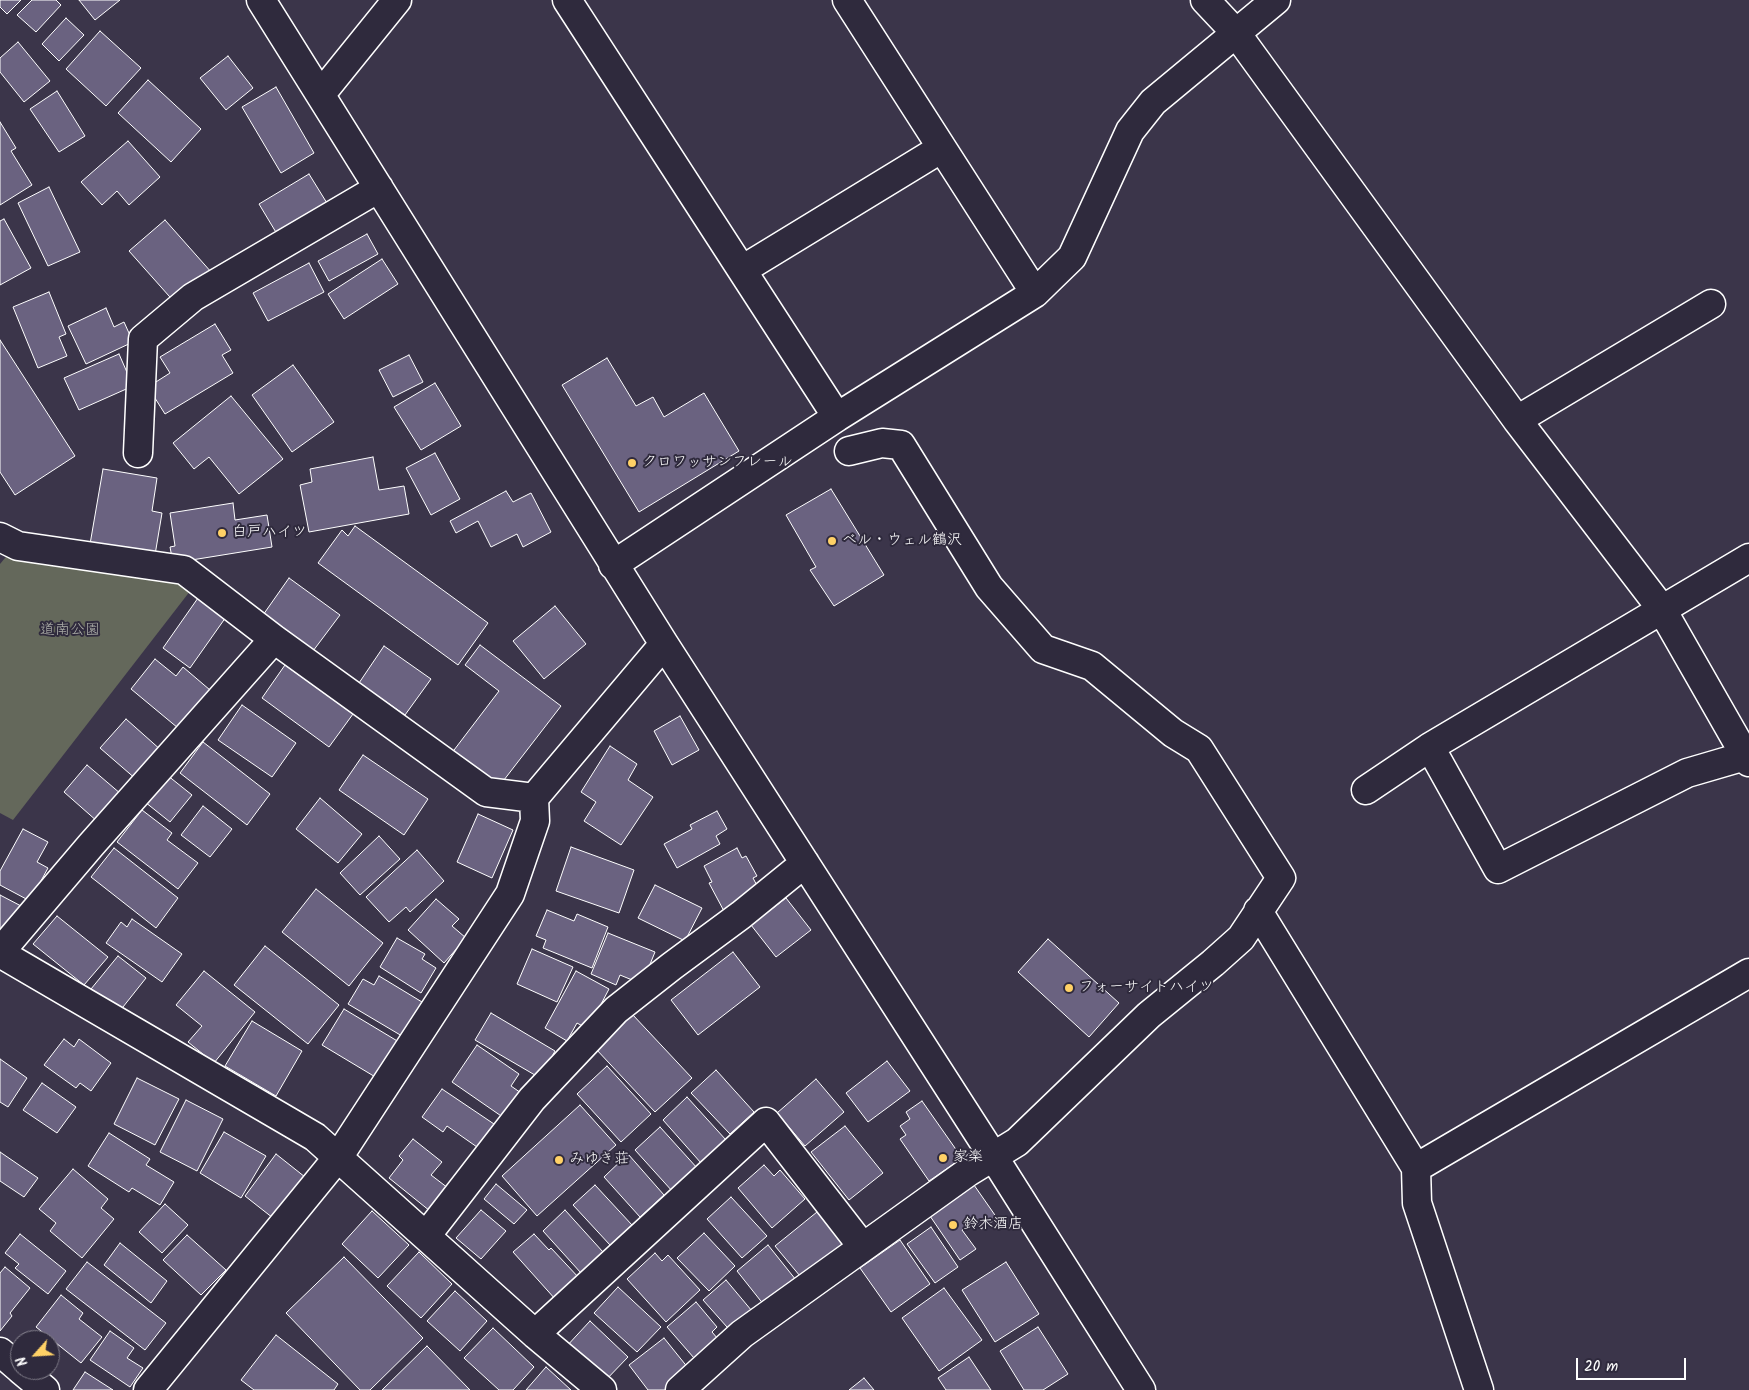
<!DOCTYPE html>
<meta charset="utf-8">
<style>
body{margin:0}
#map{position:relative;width:1749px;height:1390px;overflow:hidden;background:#3b354a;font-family:Kalam,sans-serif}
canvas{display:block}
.north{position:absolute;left:10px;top:1330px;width:50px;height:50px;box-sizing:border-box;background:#2f2a3d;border:1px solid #827f8b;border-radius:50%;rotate:244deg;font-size:14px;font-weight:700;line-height:20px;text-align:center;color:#fff}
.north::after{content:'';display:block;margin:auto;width:18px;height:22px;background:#ffd166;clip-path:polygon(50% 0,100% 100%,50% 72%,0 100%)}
.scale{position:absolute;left:1576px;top:1358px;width:110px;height:22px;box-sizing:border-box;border:2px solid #fff;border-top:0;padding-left:6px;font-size:15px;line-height:18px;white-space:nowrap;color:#fff;-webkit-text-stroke:4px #2f2a3d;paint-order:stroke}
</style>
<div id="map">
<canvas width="1749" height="1390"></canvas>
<div class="north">N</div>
<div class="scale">20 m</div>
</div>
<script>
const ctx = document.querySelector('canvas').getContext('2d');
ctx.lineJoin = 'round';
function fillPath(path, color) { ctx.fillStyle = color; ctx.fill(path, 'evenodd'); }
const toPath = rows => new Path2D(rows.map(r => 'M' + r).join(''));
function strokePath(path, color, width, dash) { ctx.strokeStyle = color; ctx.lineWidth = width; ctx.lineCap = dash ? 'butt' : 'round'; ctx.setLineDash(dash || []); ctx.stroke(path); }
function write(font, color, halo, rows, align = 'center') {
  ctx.font = font + ' Kalam,"Klee One",sans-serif'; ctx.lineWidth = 4; ctx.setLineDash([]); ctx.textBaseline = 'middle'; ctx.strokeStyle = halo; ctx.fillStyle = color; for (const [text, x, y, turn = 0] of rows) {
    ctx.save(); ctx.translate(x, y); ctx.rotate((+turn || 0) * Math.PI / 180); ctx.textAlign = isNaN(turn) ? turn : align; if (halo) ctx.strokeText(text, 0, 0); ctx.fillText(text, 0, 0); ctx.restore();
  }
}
fillPath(toPath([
 [10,552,177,575,194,586,13,820,0,813,0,564]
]), '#64685b');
const building = toPath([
 [0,0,21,0,7,14,0,7,0,0],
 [32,0,56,0,61,5,36,32,17,15,32,0],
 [79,0,120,0,95,20,79,0],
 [66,18,84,35,59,61,42,44,66,18],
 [100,31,141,68,106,106,66,69,100,31],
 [18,42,50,81,24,102,0,72,0,58,18,42],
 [228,56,253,88,226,110,200,78,228,56],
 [148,80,201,129,171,162,118,113,148,80],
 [276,87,314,153,281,173,242,107,276,87],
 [57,91,85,136,59,152,30,109,57,91],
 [0,122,16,148,11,151,32,185,0,205,0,122],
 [128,141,160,177,129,205,117,191,102,205,81,182,128,141],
 [309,174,330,208,280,239,259,204,309,174],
 [49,187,80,252,48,266,18,203,49,187],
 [4,219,31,268,0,285,0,221,4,219],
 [165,220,212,273,177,305,129,251,165,220],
 [367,234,378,254,329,281,318,261,367,234],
 [382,259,398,284,344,319,328,294,382,259],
 [309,263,324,292,268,321,253,293,309,263],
 [49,292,66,334,59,337,67,356,38,368,13,307,49,292],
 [106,308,114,327,124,322,133,342,86,364,68,326,106,308],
 [215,324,231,350,222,355,233,373,165,414,148,387,170,373,160,357,215,324],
 [0,340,75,456,15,495,0,472,0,340],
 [119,354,133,386,79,410,64,378,119,354],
 [409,355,423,382,393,397,379,370,409,355],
 [607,358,636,406,653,397,664,417,704,393,739,451,639,512,562,385,607,358],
 [293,365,334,422,292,452,252,395,293,365],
 [435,383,461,426,421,450,394,407,435,383],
 [231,396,283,459,239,494,209,457,194,469,173,443,231,396],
 [435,453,460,499,431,515,406,468,435,453],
 [373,457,379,490,404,486,409,514,309,532,300,485,312,482,310,469,373,457],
 [103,469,157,478,152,511,162,513,154,561,89,550,103,469],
 [831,489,884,575,834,606,810,570,816,567,786,515,831,489],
 [506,491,513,502,531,493,551,532,523,547,517,534,491,547,478,521,456,533,450,521,506,491],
 [233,503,235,520,267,515,272,547,173,563,170,547,175,546,170,513,233,503],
 [355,526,488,623,458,665,318,563,342,530,348,536,355,526],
 [289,578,340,615,313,651,263,615,289,578],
 [198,598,226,617,190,668,163,648,198,598],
 [555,606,586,644,544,679,513,641,555,606],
 [480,645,561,706,497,789,451,754,499,691,465,665,480,645],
 [384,646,431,679,405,715,359,683,384,646],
 [155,659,176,676,183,667,210,690,178,728,131,689,155,659],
 [285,665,353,714,329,747,262,698,285,665],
 [242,705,296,743,272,777,218,740,242,705],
 [680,716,699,750,672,765,654,731,680,716],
 [126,719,162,751,137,780,100,748,126,719],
 [203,742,270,794,247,825,180,773,203,742],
 [610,746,637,764,628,780,653,797,621,845,584,821,596,802,581,792,610,746],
 [363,755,428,799,404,835,339,790,363,755],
 [87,765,121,794,98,822,64,792,87,765],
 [167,775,192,795,170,822,145,802,167,775],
 [320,798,362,834,338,863,296,829,320,798],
 [203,806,232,829,210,857,181,835,203,806],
 [142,810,172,833,167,840,198,863,178,889,117,842,142,810],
 [717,811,727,829,716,836,720,844,677,868,664,844,692,829,690,825,717,811],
 [478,814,513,830,492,878,457,862,478,814],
 [23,829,48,842,37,862,48,868,30,901,0,885,0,871,23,829],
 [379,836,400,859,360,895,340,873,379,836],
 [571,847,634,870,619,913,556,891,571,847],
 [114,848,178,898,156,928,91,877,114,848],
 [737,848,742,858,746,856,757,876,753,878,761,893,725,913,709,883,712,882,704,866,737,848],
 [417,850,444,881,410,912,406,907,389,922,366,897,417,850],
 [655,885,702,908,685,941,638,918,655,885],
 [316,889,383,943,349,986,282,932,316,889],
 [0,895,23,907,0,935,0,895],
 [786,898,811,930,776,957,751,925,786,898],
 [436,899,459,919,452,926,466,938,444,963,408,930,436,899],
 [547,910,574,921,577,914,608,927,592,968,543,948,546,940,536,936,547,910],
 [57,916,108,957,84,985,33,944,57,916],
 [132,919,182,954,162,982,106,943,121,922,127,927,132,919],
 [608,933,655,952,642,984,620,975,616,985,591,974,608,933],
 [397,938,425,954,422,959,436,968,421,993,380,967,397,938],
 [1048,939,1119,1003,1089,1037,1018,972,1048,939],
 [265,946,339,1005,308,1044,234,985,265,946],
 [532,949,573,967,557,1002,517,984,532,949],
 [733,952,760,987,698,1035,671,1000,733,952],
 [118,956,146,978,119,1012,91,989,118,956],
 [204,971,255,1012,214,1063,188,1042,202,1026,176,1005,204,971],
 [576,971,609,989,588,1029,577,1023,567,1041,545,1028,576,971],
 [379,976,422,1002,402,1036,348,1004,363,979,374,985,379,976],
 [344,1009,399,1042,377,1078,322,1045,344,1009],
 [491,1013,555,1051,540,1078,475,1040,491,1013],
 [632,1014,692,1078,655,1112,595,1048,632,1014],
 [252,1021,302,1051,276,1096,225,1066,252,1021],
 [64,1039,74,1047,79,1039,111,1063,91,1091,80,1083,76,1088,44,1065,64,1039],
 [477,1045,519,1074,511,1086,524,1095,507,1120,452,1082,477,1045],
 [0,1059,27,1078,8,1107,0,1102,0,1059],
 [887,1061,910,1091,868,1122,846,1093,887,1061],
 [607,1066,651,1114,621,1142,577,1094,607,1066],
 [716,1070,754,1112,730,1134,691,1093,716,1070],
 [137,1078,179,1099,155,1145,114,1124,137,1078],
 [816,1079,844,1112,805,1146,777,1113,816,1079],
 [42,1083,76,1107,57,1133,23,1110,42,1083],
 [442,1089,494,1124,477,1147,447,1126,443,1132,422,1117,442,1089],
 [687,1097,726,1140,701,1163,663,1120,687,1097],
 [186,1100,223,1119,197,1171,160,1152,186,1100],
 [922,1101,962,1158,929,1181,900,1139,906,1135,900,1126,910,1119,906,1112,922,1101],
 [580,1105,616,1145,537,1216,502,1176,580,1105],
 [845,1126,883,1173,849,1200,811,1152,845,1126],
 [660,1127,698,1169,673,1192,635,1150,660,1127],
 [224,1132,266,1156,241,1198,200,1173,224,1132],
 [109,1133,150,1159,146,1165,174,1182,160,1205,132,1188,129,1192,88,1166,109,1133],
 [413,1139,442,1162,431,1175,448,1188,430,1211,389,1178,403,1160,399,1156,413,1139],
 [0,1152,38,1178,24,1197,0,1181,0,1152],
 [276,1154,305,1177,273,1218,245,1196,276,1154],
 [628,1154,664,1195,640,1217,604,1177,628,1154],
 [764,1165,774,1176,780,1170,805,1199,772,1228,738,1188,764,1165],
 [73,1169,108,1199,101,1208,114,1219,82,1258,50,1231,56,1223,39,1209,73,1169],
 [496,1184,527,1210,514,1224,484,1199,496,1184],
 [595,1185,632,1225,610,1245,573,1205,595,1185],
 [974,1185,997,1218,981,1229,975,1221,962,1230,976,1249,960,1260,930,1216,974,1185],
 [731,1197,767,1236,742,1258,707,1219,731,1197],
 [165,1204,188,1225,162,1253,139,1232,165,1204],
 [481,1210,506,1231,481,1259,456,1238,481,1210],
 [565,1210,603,1252,581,1273,543,1231,565,1210],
 [372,1211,409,1245,378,1278,342,1244,372,1211],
 [817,1212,846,1248,805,1282,775,1246,817,1212],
 [931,1227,958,1267,935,1283,907,1244,931,1227],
 [704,1233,735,1266,709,1291,677,1258,704,1233],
 [20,1234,66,1271,48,1294,15,1268,19,1264,5,1253,20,1234],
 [534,1234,549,1250,551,1248,580,1279,556,1300,513,1252,534,1234],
 [187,1235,226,1270,201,1295,163,1260,187,1235],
 [900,1240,930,1284,891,1312,860,1268,900,1240],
 [120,1243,167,1281,151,1303,104,1265,120,1243],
 [768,1245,796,1280,764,1305,737,1271,768,1245],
 [419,1252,452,1284,421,1318,387,1286,419,1252],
 [655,1253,662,1261,668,1255,700,1290,666,1322,627,1279,655,1253],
 [344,1257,423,1338,370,1390,360,1390,286,1313,344,1257],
 [87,1262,166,1323,145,1350,66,1289,87,1262],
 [1006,1262,1039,1314,995,1342,962,1290,1006,1262],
 [5,1267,30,1288,10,1313,12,1316,0,1331,0,1273,5,1267],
 [726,1280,757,1317,735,1336,703,1300,726,1280],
 [618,1287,661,1327,637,1352,594,1313,618,1287],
 [944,1288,982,1340,939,1371,902,1318,944,1288],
 [455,1291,487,1321,460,1351,427,1321,455,1291],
 [61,1295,83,1313,79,1319,102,1337,81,1363,36,1327,61,1295],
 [696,1302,717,1327,712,1332,724,1346,701,1366,667,1327,696,1302],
 [590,1321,628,1357,602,1384,565,1348,590,1321],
 [1038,1327,1068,1374,1043,1390,1024,1390,1000,1351,1038,1327],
 [493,1328,534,1367,513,1390,499,1390,464,1358,493,1328],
 [110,1331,134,1348,127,1358,143,1368,130,1387,90,1360,110,1331],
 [276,1335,338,1384,334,1390,254,1390,241,1380,276,1335],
 [664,1338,693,1374,672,1390,648,1390,629,1365,664,1338],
 [427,1346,470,1390,382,1390,427,1346],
 [969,1357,991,1390,946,1390,938,1378,969,1357],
 [546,1367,571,1390,526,1390,546,1367],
 [85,1372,113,1390,73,1390,85,1372],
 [864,1378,874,1390,849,1390,864,1378]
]);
fillPath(building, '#6a6280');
strokePath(building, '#fff', 1);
const minor = toPath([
 [261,0,664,644,993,1156,1141,1390],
 [567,0,837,417],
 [847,0,1035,293],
 [1205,0,1236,33,1517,420,1661,608,1749,762],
 [321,94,397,0],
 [742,270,942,148],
 [1517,420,1711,304],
 [138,453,143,339,193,297,379,188],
 [0,537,18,546,184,570,274,639,486,792,534,798],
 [613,565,837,417,1035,293,1072,257,1130,131,1153,102,1276,0],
 [1430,747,1498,869,1687,773,1745,756],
 [1366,790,1430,747,1749,558],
 [1258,911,1416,1168,1749,973],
 [0,952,91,845,274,639],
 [0,953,315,1137,535,1334,602,1390],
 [1416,1168,1417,1203,1479,1390],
 [426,1236,532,1099,616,1010,672,966,741,915,805,863],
 [535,1334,766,1122,862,1246],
 [0,1352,20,1369],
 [21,1370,45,1390],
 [148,1390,339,1156,510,894,535,821,534,798,664,644],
 [680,1390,742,1334,968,1172,1017,1142,1149,1015,1213,963,1241,938,1281,878,1199,749,1173,733,1092,666,1043,649,989,587,901,445,882,443,849,451]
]);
strokePath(minor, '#fff', 31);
strokePath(minor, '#2f2a3d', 28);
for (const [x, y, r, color] of [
 [632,463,5,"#ffd166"],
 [222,533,5,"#ffd166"],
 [832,541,5,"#ffd166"],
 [1069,988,5,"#ffd166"],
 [943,1158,5,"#ffd166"],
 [559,1160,5,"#ffd166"],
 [953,1225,5,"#ffd166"]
]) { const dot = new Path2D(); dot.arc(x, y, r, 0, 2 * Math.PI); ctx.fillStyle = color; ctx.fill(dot); strokePath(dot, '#2f2a3d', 2); }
write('15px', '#fff', '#2f2a3d', [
 ["クロワッサンフレール",642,463],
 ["白戸ハイツ",232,533],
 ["ベル・ウェル鶴沢",842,541],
 ["フォーサイトハイツ",1079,988],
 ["家楽",953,1158],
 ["みゆき荘",569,1160],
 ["鈴木酒店",963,1225]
], 'left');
write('15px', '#b2b4ad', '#2f2a3d', [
 ["道南公園",70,631]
]);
</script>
